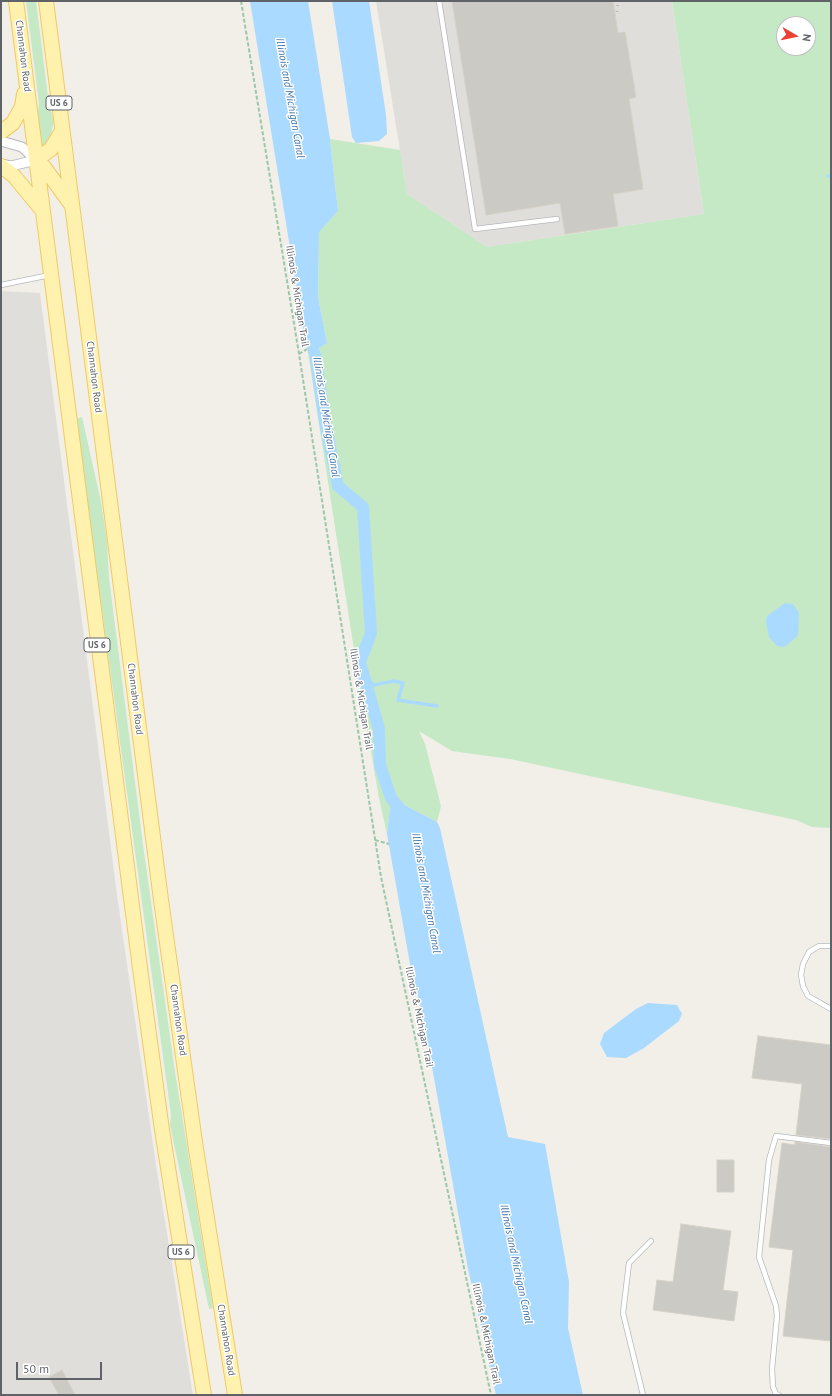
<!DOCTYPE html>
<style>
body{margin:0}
#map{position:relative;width:832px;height:1396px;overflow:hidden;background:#f1efe8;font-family:"PT Sans",sans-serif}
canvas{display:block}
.frame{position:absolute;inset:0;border:2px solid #5f6368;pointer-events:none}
.north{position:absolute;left:776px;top:16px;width:40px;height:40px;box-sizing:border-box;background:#fff;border:1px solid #bfc1c3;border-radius:50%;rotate:99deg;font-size:11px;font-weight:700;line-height:16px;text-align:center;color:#5f6368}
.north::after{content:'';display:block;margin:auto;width:14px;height:18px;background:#ea4335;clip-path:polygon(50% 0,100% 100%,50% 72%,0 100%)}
.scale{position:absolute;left:16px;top:1362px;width:86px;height:18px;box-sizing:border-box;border:2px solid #5f6368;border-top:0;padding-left:5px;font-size:12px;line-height:14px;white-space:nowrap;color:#5f6368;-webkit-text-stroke:3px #fff;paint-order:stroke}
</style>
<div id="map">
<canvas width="832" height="1396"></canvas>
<div class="frame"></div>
<div class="north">N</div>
<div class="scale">50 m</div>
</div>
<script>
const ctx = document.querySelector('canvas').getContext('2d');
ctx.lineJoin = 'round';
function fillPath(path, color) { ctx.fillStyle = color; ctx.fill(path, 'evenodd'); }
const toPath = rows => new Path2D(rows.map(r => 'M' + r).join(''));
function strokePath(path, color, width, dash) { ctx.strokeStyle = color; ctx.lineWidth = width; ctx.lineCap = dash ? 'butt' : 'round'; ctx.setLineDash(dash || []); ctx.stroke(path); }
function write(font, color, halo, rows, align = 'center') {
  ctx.font = font + ' "PT Sans",sans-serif'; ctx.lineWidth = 3; ctx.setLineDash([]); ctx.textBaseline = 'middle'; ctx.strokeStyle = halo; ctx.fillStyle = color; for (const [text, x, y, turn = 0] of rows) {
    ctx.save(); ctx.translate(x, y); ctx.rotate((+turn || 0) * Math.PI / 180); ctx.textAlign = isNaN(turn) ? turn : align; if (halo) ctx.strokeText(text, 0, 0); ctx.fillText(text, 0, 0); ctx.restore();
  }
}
fillPath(toPath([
 [376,1,672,1,704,214,487,247,407,194],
 [1,291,40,293,117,895,156,1165,193,1395,1,1395]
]), '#e0deda');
fillPath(toPath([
 [26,1,36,1,49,105,54,121,50,138,42,149,38,114,39,103],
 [672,1,831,1,831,828,812,827,796,820,510,759,452,751,419,731,425,744,441,806,437,822,391,798,387,834,379,798,359,682,308,353,316,368,319,348,327,343,318,297,319,231,338,211,330,139,400,150,407,194,487,247,704,214],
 [784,24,808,24,808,48,784,48],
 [82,417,101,502,107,541,109,578,143,845,175,1072,213,1308,209,1309,170,1125,171,1115,76,419]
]), '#c5e8c5');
fillPath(toPath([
 [250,1,308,1,330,139,338,211,319,232,318,297,327,343,319,348,317,369,308,353,304,334],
 [332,1,369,1,386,115,387,134,379,141,356,143,352,137],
 [785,603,793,604,799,613,798,635,786,646,782,647,777,646,769,637,766,621,767,616],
 [391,798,437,822,440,828,508,1137,545,1144,569,1282,568,1328,583,1395,496,1395,468,1269,423,1016,410,964,387,834],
 [648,1003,677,1005,682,1014,679,1021,644,1048,626,1058,607,1057,600,1044,604,1033,636,1009]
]), '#aadaff');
strokePath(toPath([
 [828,176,831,176],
 [364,676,374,685,394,681,403,683,398,700,437,706]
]), '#aadaff', 3.5);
strokePath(toPath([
 [315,354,325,422,338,486,363,507,371,633,360,662,379,729,380,765,391,798,401,810]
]), '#aadaff', 12);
const building = toPath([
 [452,1,613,1,618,33,625,32,636,97,629,99,643,189,613,194,618,226,565,234,560,203,486,215,452,1],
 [758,1036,831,1045,831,1139,796,1135,802,1084,752,1078,758,1036],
 [795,1142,831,1147,831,1341,783,1336,793,1250,769,1247,782,1143,795,1145,795,1142],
 [717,1160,734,1160,734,1192,717,1192,717,1160],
 [681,1224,731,1231,723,1290,738,1292,734,1321,653,1310,657,1280,673,1282,681,1224],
 [62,1370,75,1395,59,1395,49,1377,62,1370]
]);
fillPath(building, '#cccac5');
strokePath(building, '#d6d1c6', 1);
const lane = toPath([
 [439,1,475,229,557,219],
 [1,285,50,275],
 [831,946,819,946,809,952,803,964,801,975,803,986,808,996,831,1009],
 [643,1395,623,1313,629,1263,651,1241],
 [779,1395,776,1394,773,1387,772,1369,777,1316,776,1306,759,1257,769,1160,776,1136,831,1143]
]);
const street = toPath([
 [1,141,22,147,36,160],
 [1,164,11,166,36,160]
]);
const primary = toPath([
 [16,1,140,968,162,1130,204,1395],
 [46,1,161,900,196,1149,235,1395],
 [1,132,13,123,22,107,24,94],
 [36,160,44,167,70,203],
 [36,160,51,149,62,131],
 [1,166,14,176,42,210]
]);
strokePath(lane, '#b5b8bc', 6);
strokePath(street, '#b5b8bc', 11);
strokePath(primary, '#f2c960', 16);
strokePath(toPath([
 [241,1,299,354,381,877,491,1395],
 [299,354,307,349],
 [375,840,389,844]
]), '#9cc7a9', 2, [4, 2]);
strokePath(lane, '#fff', 4.5);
strokePath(street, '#fff', 9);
strokePath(primary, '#fff2af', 14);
strokePath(toPath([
 [617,12,618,1]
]), '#b6b7b8', 3, [1, 5]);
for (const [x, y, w] of [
 [59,103,26],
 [97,645,26],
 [181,1252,26]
]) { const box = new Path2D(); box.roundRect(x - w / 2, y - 7, w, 14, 3); ctx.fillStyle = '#fff'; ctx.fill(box); strokePath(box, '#5f6368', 1); }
write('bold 9px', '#5f6368', null, [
 ["US 6",59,103],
 ["US 6",97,645],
 ["US 6",181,1252]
]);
write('10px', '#5f6368', '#fff', [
 ["Channahon Road",23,56,83],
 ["Illinois & Michigan Trail",297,296,81],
 ["Channahon Road",94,377,83],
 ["Channahon Road",135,699,83],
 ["Illinois & Michigan Trail",361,699,81],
 ["Illinois & Michigan Trail",419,1017,78],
 ["Channahon Road",178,1020,82],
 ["Illinois & Michigan Trail",486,1334,78],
 ["Channahon Road",226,1340,81]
]);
write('italic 11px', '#4174aa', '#fff', [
 ["Illinois and Michigan Canal",290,98,80],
 ["Illinois and Michigan Canal",326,417,81],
 ["Illinois and Michigan Canal",426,893,80],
 ["Illinois and Michigan Canal",516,1264,78]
]);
</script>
